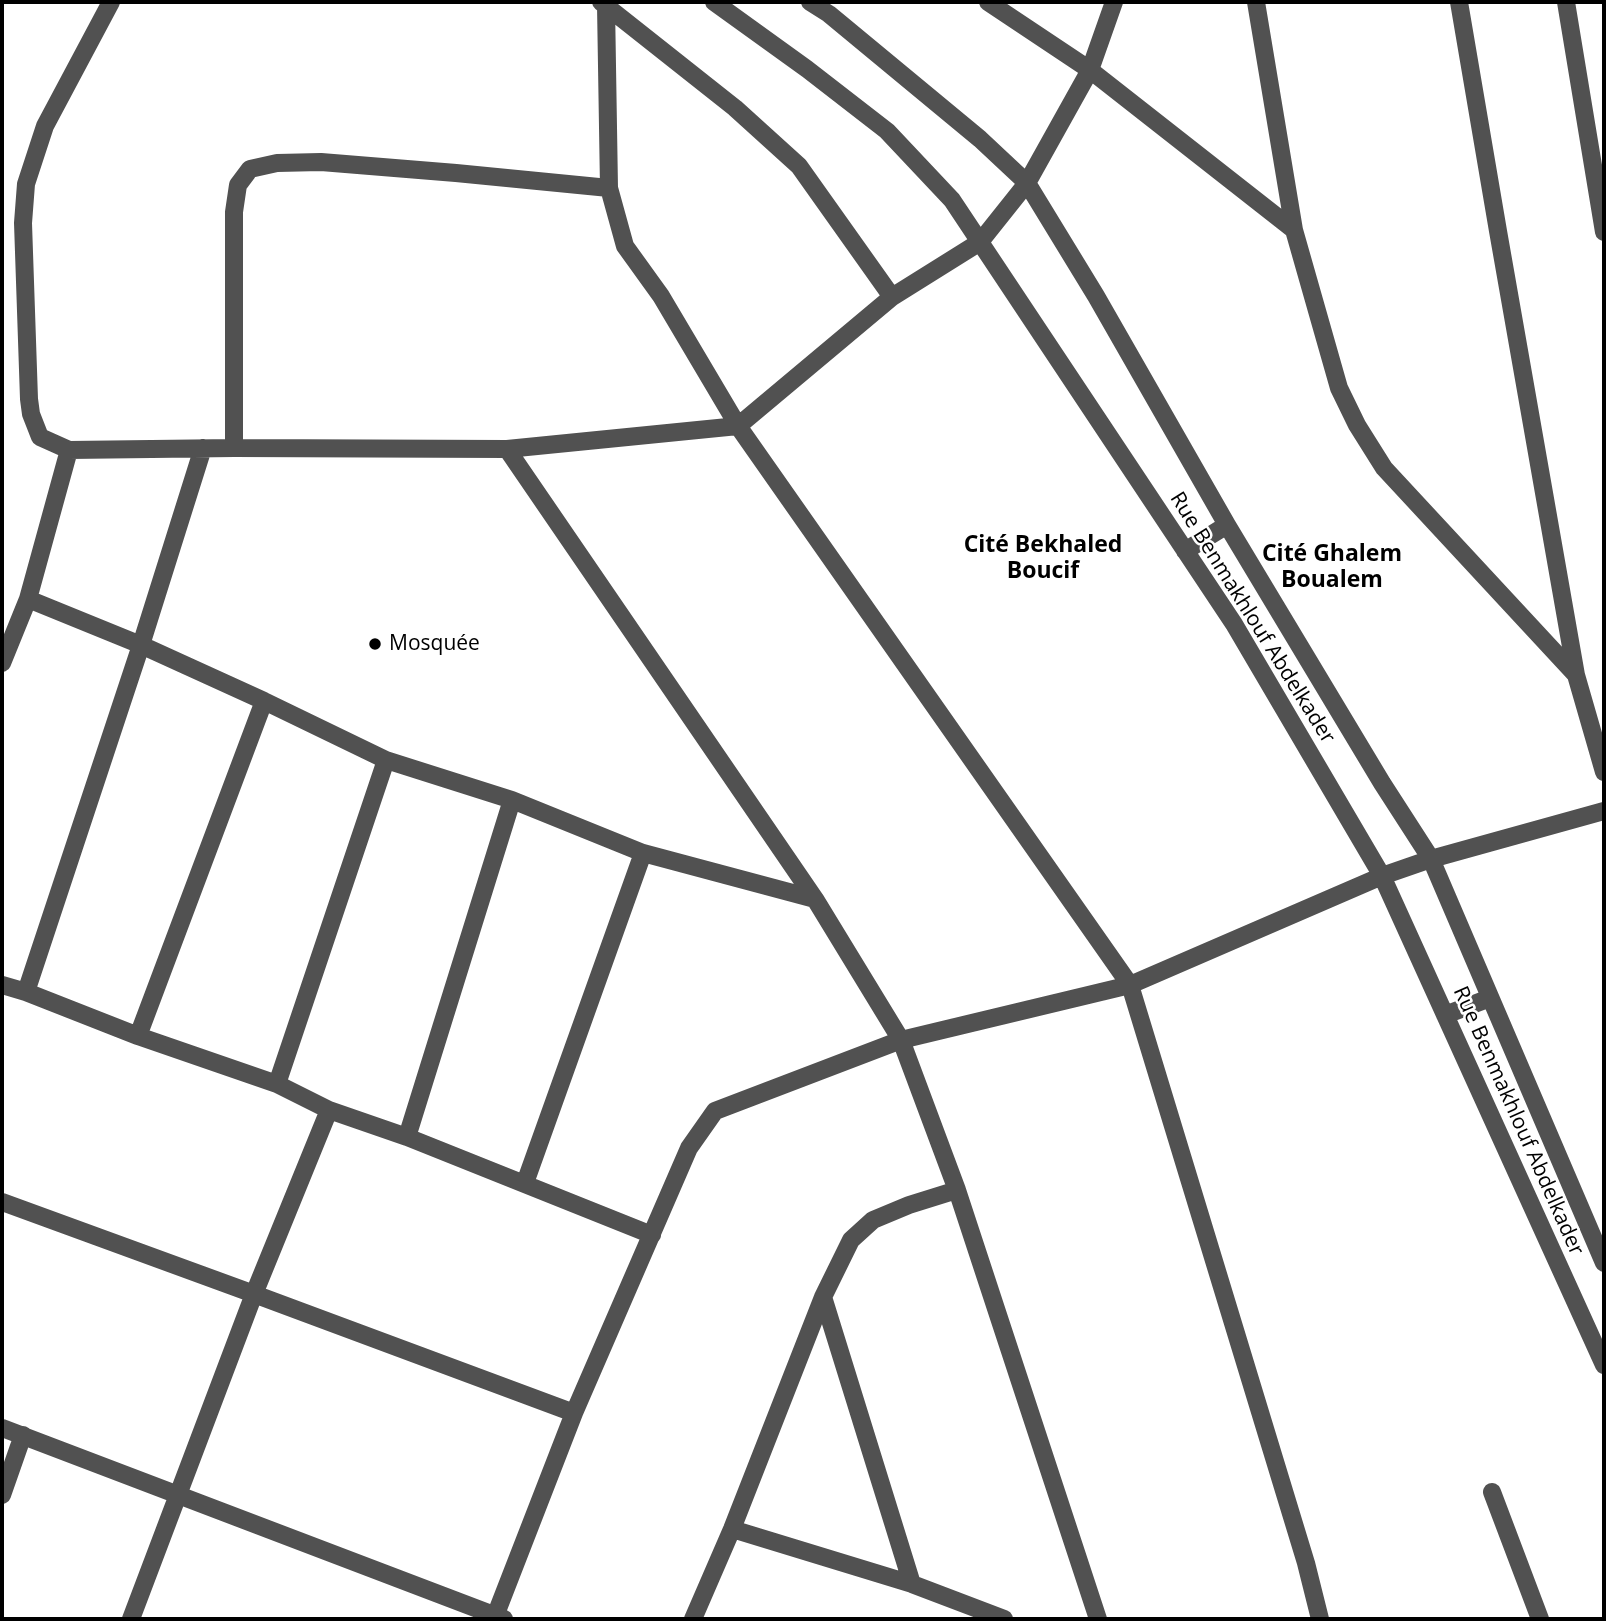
<!DOCTYPE html>
<meta charset="utf-8">
<style>
body{margin:0}
#map{position:relative;width:1606px;height:1621px;overflow:hidden;background:#fff;font-family:"Open Sans",sans-serif}
canvas{display:block}
.frame{position:absolute;inset:0;border:4px solid #000;pointer-events:none}
</style>
<div id="map">
<canvas width="1606" height="1621"></canvas>
<div class="frame"></div>
</div>
<script>
const ctx = document.querySelector('canvas').getContext('2d');
ctx.lineJoin = 'round';
const toPath = rows => new Path2D(rows.map(r => 'M' + r).join(''));
function strokePath(path, color, width, dash) { ctx.strokeStyle = color; ctx.lineWidth = width; ctx.lineCap = dash ? 'butt' : 'round'; ctx.setLineDash(dash || []); ctx.stroke(path); }
function write(font, color, halo, rows, align = 'center') {
  ctx.font = font + ' "Open Sans",sans-serif'; ctx.lineWidth = 5; ctx.setLineDash([]); ctx.textBaseline = 'middle'; ctx.strokeStyle = halo; ctx.fillStyle = color; for (const [text, x, y, turn = 0] of rows) {
    ctx.save(); ctx.translate(x, y); ctx.rotate((+turn || 0) * Math.PI / 180); ctx.textAlign = isNaN(turn) ? turn : align; if (halo) ctx.strokeText(text, 0, 0); ctx.fillText(text, 0, 0); ctx.restore();
  }
}
strokePath(toPath([
 [111,2,45,126,26,184,23,223,29,399,31,414,40,437,69,450,234,448,507,449,738,426,661,296,625,246,609,188,456,173,321,162,277,163,250,169,238,185,234,212,234,448],
 [601,2,735,108,799,166,892,297],
 [714,2,807,69,887,131,952,200,1234,624,1382,876,1604,1365],
 [810,2,829,14,980,139,1027,183,1096,296,1227,525,1382,783,1431,859,1604,1263],
 [988,2,1090,70,1294,230],
 [1114,2,1090,70,1027,183,980,242,892,297,738,426,1130,985,1306,1563,1320,1619],
 [1256,2,1294,230,1339,388,1357,425,1384,468,1576,675,1604,772],
 [1459,2,1498,231,1576,675],
 [1566,2,1604,232],
 [606,5,609,188],
 [507,449,815,899,901,1040,957,1190,1098,1619],
 [1185,551,1227,525],
 [28,599,141,645,264,701,386,760,512,800,643,853,815,899],
 [2,663,28,599,69,450],
 [2,985,26,992,138,1036,277,1084,329,1110,407,1137,652,1235],
 [26,992,141,645,203,448],
 [1445,1015,1490,998],
 [138,1036,264,701],
 [277,1084,386,760],
 [407,1137,512,800],
 [525,1183,643,853],
 [2,1202,254,1294,574,1413],
 [823,1297,912,1584],
 [2,1428,504,1619],
 [1492,1492,1540,1619],
 [2,1495,23,1435],
 [732,1529,912,1584,1004,1619],
 [131,1619,254,1294,329,1110],
 [494,1619,574,1413,689,1148,715,1111,901,1040,1130,985,1382,876,1431,859,1604,811],
 [693,1619,732,1529,823,1297,851,1240,873,1220,909,1205,957,1190]
]), '#515151', 18);
for (const [x, y, r, color] of [
 [375,644,7,"#000"]
]) { const dot = new Path2D(); dot.arc(x, y, r, 0, 2 * Math.PI); ctx.fillStyle = color; ctx.fill(dot); strokePath(dot, '#fff', 2.5); }
write('21px', '#000', '#fff', [
 ["Rue Benmakhlouf Abdelkader",1252,618,58],
 ["Rue Benmakhlouf Abdelkader",1518,1121,66]
]);
write('21px', '#000', '#fff', [
 ["Mosquée",389,644]
], 'left');
write('bold 23px', '#000', '#fff', [
 ["Cité Bekhaled",1043,545],
 ["Boucif",1043,571],
 ["Cité Ghalem",1332,554],
 ["Boualem",1332,580]
]);
</script>
